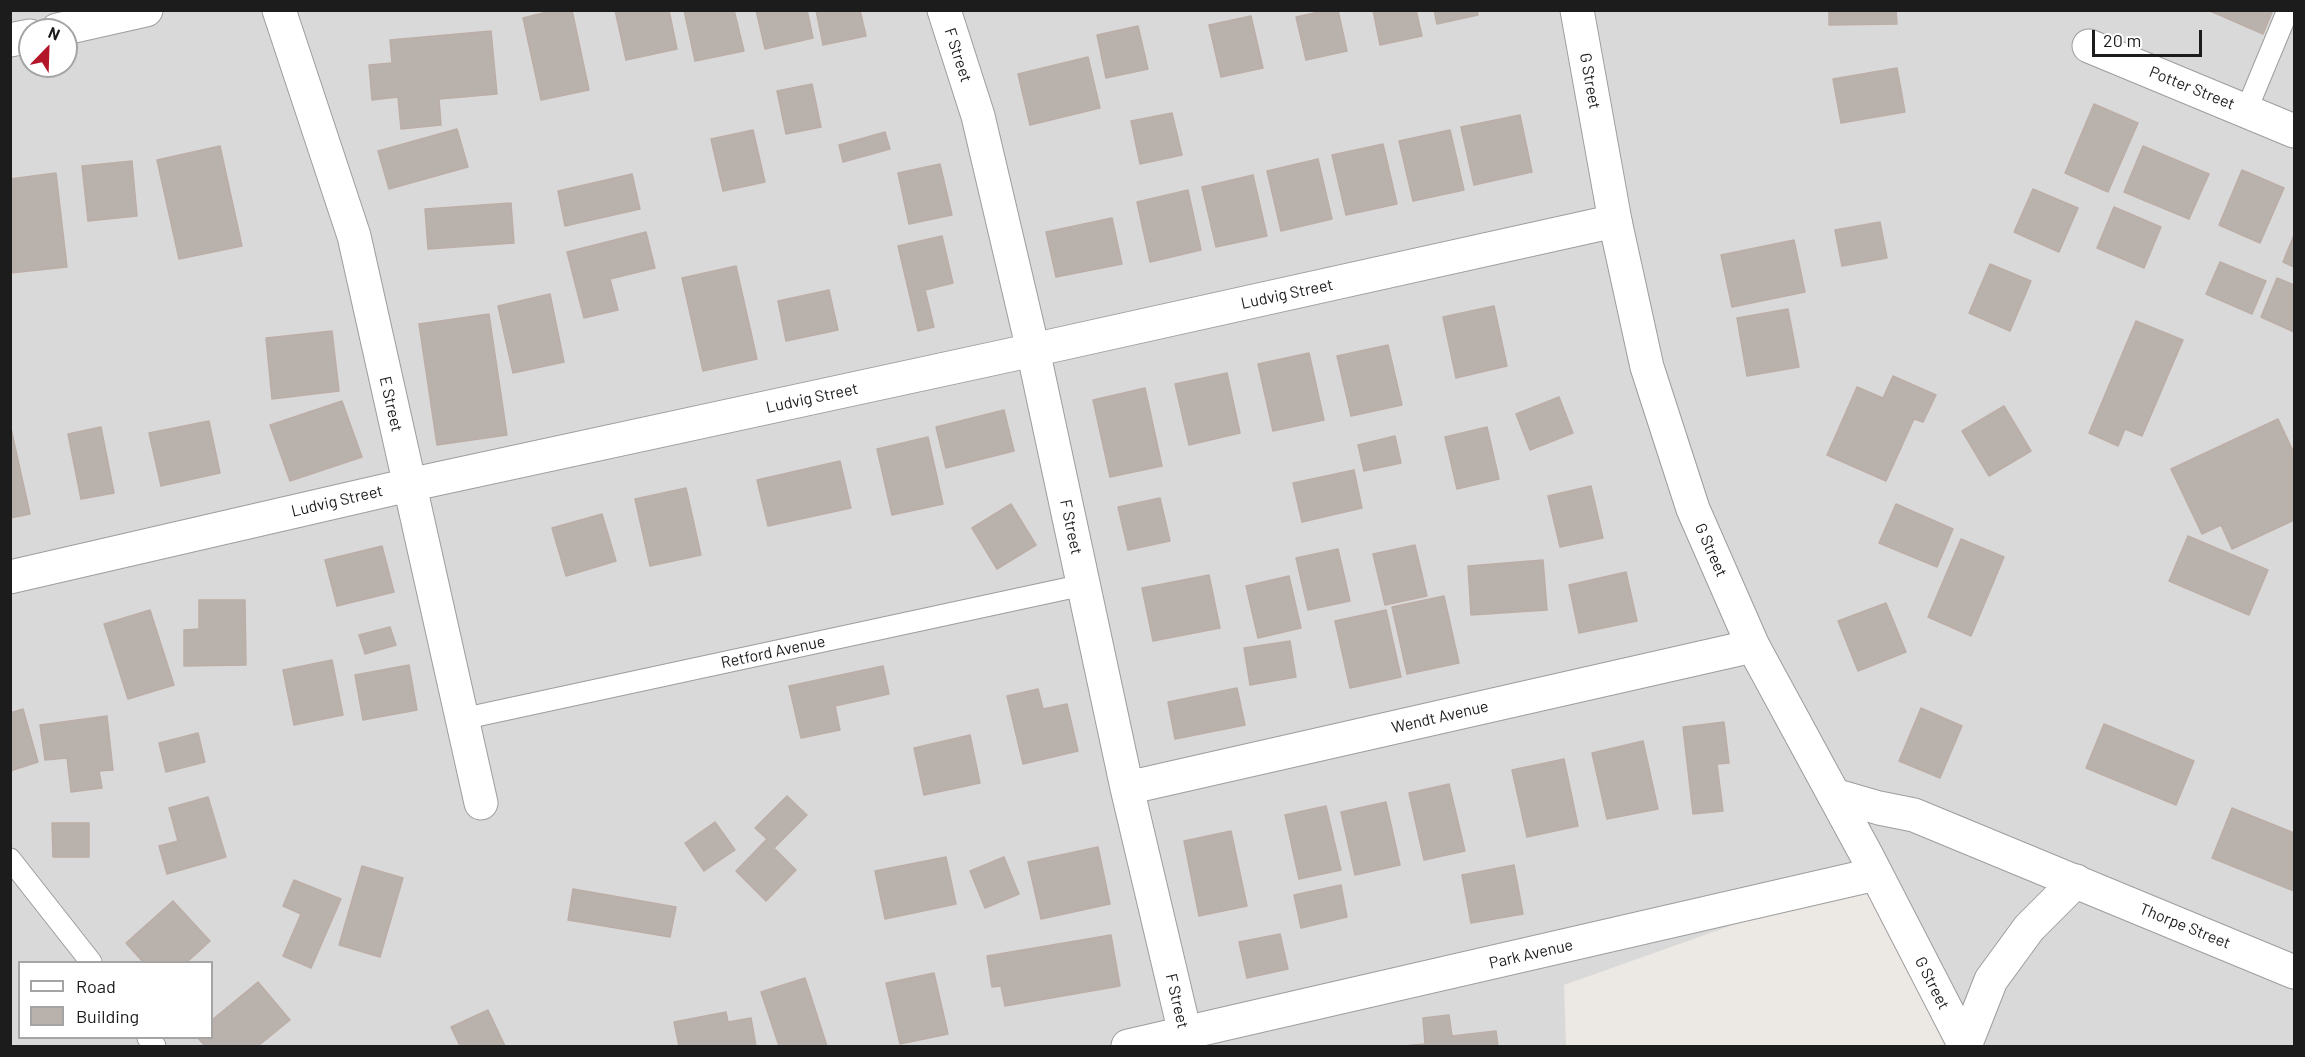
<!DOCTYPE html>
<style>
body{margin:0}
#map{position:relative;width:2305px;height:1057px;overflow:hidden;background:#ece8e3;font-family:Barlow,sans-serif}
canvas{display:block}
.frame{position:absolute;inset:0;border:12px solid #1c1c1c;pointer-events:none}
.legend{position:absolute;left:18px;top:961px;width:195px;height:78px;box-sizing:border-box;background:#fff;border:2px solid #a4a4a4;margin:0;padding:8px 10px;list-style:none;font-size:18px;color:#1c1c1c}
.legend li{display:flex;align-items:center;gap:12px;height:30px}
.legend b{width:30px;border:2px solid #a4a4a4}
.north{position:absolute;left:18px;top:18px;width:60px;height:60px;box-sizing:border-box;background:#fff;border:2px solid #a4a4a4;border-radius:50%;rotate:23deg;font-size:16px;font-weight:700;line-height:24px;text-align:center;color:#1c1c1c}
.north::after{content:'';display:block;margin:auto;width:21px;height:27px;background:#b21628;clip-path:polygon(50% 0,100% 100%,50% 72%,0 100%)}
.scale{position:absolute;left:2092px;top:30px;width:110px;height:27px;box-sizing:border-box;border:3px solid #1c1c1c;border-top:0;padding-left:8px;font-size:18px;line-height:21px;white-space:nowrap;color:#1c1c1c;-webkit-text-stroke:4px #fff;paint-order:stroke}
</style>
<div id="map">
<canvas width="2305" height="1057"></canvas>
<div class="frame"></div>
<ul class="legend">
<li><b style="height:8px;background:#fff"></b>Road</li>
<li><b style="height:16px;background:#b9b1ac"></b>Building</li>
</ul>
<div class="north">N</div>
<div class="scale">20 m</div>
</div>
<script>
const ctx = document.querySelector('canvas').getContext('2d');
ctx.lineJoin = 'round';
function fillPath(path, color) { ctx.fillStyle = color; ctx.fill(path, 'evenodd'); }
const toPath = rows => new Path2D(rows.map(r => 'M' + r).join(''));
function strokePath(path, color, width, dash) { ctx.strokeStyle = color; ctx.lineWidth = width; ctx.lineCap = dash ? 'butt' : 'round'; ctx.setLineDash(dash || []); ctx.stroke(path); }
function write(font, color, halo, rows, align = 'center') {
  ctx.font = font + ' Barlow,sans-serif'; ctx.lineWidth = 4.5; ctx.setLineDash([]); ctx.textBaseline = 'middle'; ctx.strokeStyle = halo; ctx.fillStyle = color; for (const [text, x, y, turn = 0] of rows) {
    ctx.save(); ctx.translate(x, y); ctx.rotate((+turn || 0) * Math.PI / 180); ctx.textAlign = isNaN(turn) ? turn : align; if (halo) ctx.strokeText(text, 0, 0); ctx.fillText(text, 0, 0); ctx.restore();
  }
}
fillPath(toPath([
 [10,11,2294,11,2294,1046,1965,1046,1876,874,1564,985,1566,1046,11,1046],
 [30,30,66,30,66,66,30,66],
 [20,962,212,962,212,1038,20,1038]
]), '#dad9d9');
const building = toPath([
 [555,10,572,10,589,90,541,100,523,18,555,10],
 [615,10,669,10,677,49,626,60,615,10],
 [684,10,734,10,744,51,695,61,684,10],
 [756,10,807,10,813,38,765,49,756,10],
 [816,10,860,10,866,36,823,45,816,10],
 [1328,10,1338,10,1347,51,1306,60,1296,17,1328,10],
 [1373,10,1416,10,1422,36,1380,45,1373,10],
 [1434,10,1477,10,1478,15,1437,24,1434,10],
 [1829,10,1896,10,1897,24,1829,25,1829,10],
 [2208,10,2273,10,2263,34,2208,10],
 [1251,16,1263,68,1221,77,1209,25,1251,16],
 [1138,26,1148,69,1106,78,1097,35,1138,26],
 [491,31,497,94,439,99,441,125,401,129,398,97,372,100,369,65,392,63,390,40,491,31],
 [1088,57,1100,108,1030,125,1018,74,1088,57],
 [1897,68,1905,112,1841,123,1833,79,1897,68],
 [812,84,821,127,786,134,777,91,812,84],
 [2094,104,2138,123,2108,192,2065,173,2094,104],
 [1172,113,1182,155,1140,164,1131,121,1172,113],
 [1520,115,1532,172,1474,185,1461,127,1520,115],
 [457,129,468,167,389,189,378,151,457,129],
 [753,130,765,182,723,191,711,139,753,130],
 [1450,130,1464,190,1413,201,1399,141,1450,130],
 [885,132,890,149,843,162,839,145,885,132],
 [1383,144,1397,204,1346,215,1332,155,1383,144],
 [220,146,242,246,179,259,157,160,220,146],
 [2143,146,2209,174,2189,219,2124,192,2143,146],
 [1318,159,1332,219,1281,231,1267,171,1318,159],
 [132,161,137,216,88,221,82,166,132,161],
 [940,164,952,215,909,224,898,173,940,164],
 [2242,170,2284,188,2260,243,2219,225,2242,170],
 [56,173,67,267,10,273,10,179,56,173],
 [632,174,640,209,565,226,558,191,632,174],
 [1253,175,1267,236,1216,247,1202,187,1253,175],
 [2033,189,2078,208,2059,252,2014,232,2033,189],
 [1188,190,1201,250,1150,262,1137,202,1188,190],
 [511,203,514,243,428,249,425,209,511,203],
 [2114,207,2161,227,2144,268,2097,248,2114,207],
 [1112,218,1122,264,1056,277,1046,232,1112,218],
 [1880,222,1887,258,1842,266,1835,230,1880,222],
 [646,232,655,268,610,279,618,310,584,318,567,252,646,232],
 [2294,235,2294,267,2283,262,2294,235],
 [942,236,953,283,925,290,934,327,918,331,898,246,942,236],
 [1794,240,1805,292,1732,307,1721,255,1794,240],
 [2220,262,2266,281,2252,314,2206,294,2220,262],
 [1990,264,2031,281,2010,331,1969,313,1990,264],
 [736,266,757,359,703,371,682,278,736,266],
 [2277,278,2294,285,2294,332,2261,317,2277,278],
 [829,290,838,330,786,341,778,301,829,290],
 [550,294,564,362,513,373,498,306,550,294],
 [1494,306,1507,366,1456,378,1443,317,1494,306],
 [1788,309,1799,367,1747,376,1737,318,1788,309],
 [489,314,507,435,437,445,419,324,489,314],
 [2136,321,2183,340,2142,436,2125,429,2118,446,2089,433,2136,321],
 [332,331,339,391,272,399,266,338,332,331],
 [1388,345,1402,405,1351,416,1337,356,1388,345],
 [1309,353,1324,420,1273,431,1258,364,1309,353],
 [1227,373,1240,433,1189,445,1175,384,1227,373],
 [1893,376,1936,395,1923,422,1914,419,1886,481,1827,455,1857,387,1883,398,1893,376],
 [1145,388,1162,466,1110,477,1093,400,1145,388],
 [1559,397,1573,433,1530,450,1516,414,1559,397],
 [342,401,362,457,290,481,270,425,342,401],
 [2004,406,2031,451,1989,476,1962,431,2004,406],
 [1004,410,1014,451,946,468,936,427,1004,410],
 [2278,419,2294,453,2294,520,2232,549,2221,525,2202,534,2171,469,2278,419],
 [209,421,220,473,161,486,149,433,209,421],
 [10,424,30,514,10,518,10,424],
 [101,427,114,493,81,499,68,434,101,427],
 [1487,427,1499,479,1457,489,1445,437,1487,427],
 [1395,436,1401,463,1364,471,1358,445,1395,436],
 [928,437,943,504,892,515,877,449,928,437],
 [840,461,851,508,768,526,757,480,840,461],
 [1354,470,1362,508,1302,522,1293,483,1354,470],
 [1591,486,1603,538,1560,547,1548,496,1591,486],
 [686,488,701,555,650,566,635,499,686,488],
 [1160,498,1170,541,1128,550,1118,507,1160,498],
 [1011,504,1036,545,997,569,972,528,1011,504],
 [1896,504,1953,529,1937,567,1879,543,1896,504],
 [602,514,616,561,566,576,552,528,602,514],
 [2188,536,2268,570,2249,615,2169,581,2188,536],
 [1961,539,2004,557,1971,636,1928,617,1961,539],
 [1415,545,1427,596,1385,605,1373,554,1415,545],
 [382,546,394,592,337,606,325,560,382,546],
 [1338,549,1350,601,1308,610,1296,558,1338,549],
 [1543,560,1547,610,1471,615,1468,566,1543,560],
 [1626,572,1637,621,1579,633,1569,585,1626,572],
 [1209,575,1220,628,1153,641,1142,588,1209,575],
 [1289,576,1301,628,1258,638,1246,586,1289,576],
 [1444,596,1459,663,1407,674,1392,607,1444,596],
 [199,600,245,600,246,665,184,666,184,630,199,629,199,600],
 [1886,603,1906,652,1858,671,1838,621,1886,603],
 [150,610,174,685,128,699,104,624,150,610],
 [1386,610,1401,677,1350,688,1335,621,1386,610],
 [390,627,396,645,365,654,359,635,390,627],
 [1290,641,1296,677,1250,685,1244,648,1290,641],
 [332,660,343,715,294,725,283,670,332,660],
 [409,665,417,710,363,720,355,675,409,665],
 [883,666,889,694,835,706,840,730,801,738,789,686,883,666],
 [1237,688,1245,725,1175,739,1168,702,1237,688],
 [1038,689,1043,709,1067,704,1078,751,1023,764,1007,696,1038,689],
 [1921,708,1962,726,1940,778,1899,761,1921,708],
 [23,709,38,762,10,771,10,713,23,709],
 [107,716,113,770,99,771,102,788,71,792,67,758,45,760,40,725,107,716],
 [1724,722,1729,763,1717,764,1723,811,1693,814,1683,727,1724,722],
 [2104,724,2194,761,2176,805,2086,768,2104,724],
 [198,733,205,762,166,772,159,743,198,733],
 [970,735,980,783,924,795,914,748,970,735],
 [1643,741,1658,809,1607,819,1592,753,1643,741],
 [1564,759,1578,826,1527,837,1512,770,1564,759],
 [1449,784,1465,851,1424,860,1409,793,1449,784],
 [787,796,807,815,774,848,796,870,766,901,736,871,767,839,755,828,787,796],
 [208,797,226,857,167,874,159,846,178,841,169,808,208,797],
 [1386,802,1400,865,1355,875,1341,812,1386,802],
 [1326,806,1341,870,1299,879,1285,815,1326,806],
 [2232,808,2294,833,2294,891,2212,858,2232,808],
 [715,822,735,850,704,871,685,843,715,822],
 [52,823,89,823,89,857,53,857,52,823],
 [1231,831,1247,906,1199,916,1184,841,1231,831],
 [1098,847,1110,904,1041,919,1028,862,1098,847],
 [946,857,956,904,885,919,875,871,946,857],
 [1004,857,1019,894,985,908,970,871,1004,857],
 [1514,865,1523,914,1471,923,1462,875,1514,865],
 [362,866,403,878,380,957,339,945,362,866],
 [294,880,341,899,311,968,283,956,301,914,283,906,294,880],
 [1341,885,1347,917,1301,928,1294,895,1341,885],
 [573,889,676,907,670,937,568,920,573,889],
 [173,901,210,941,187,962,143,962,126,943,173,901],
 [1280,934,1288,969,1247,978,1239,942,1280,934],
 [1111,935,1120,986,1005,1006,1001,986,992,987,987,956,1111,935],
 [934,973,948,1034,900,1044,886,983,934,973],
 [805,978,827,1046,779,1046,761,992,805,978],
 [258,982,290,1020,258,1046,205,1046,198,1038,212,1038,212,1020,258,982],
 [488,1010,505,1046,460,1046,451,1027,488,1010],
 [726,1012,728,1022,751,1018,756,1046,679,1046,674,1022,726,1012],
 [1449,1015,1452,1036,1496,1031,1498,1046,1403,1046,1425,1044,1423,1018,1449,1015]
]);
fillPath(building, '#b9b1ac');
strokePath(building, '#bcaea7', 1.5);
const service = toPath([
 [2246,111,2288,10],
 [462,719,1083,585],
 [10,859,91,962],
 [148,1038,155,1046]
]);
const minor = toPath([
 [279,10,354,236,481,803],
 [944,10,978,116,1033,350,1127,788,1188,1046],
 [57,30,146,10],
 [10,40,30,36],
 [2089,46,2294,131],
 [10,577,409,485,1033,350,1615,221],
 [1127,788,1753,646],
 [1834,795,1879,808,1914,815,2294,972],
 [1128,1046,1876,874]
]);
const tertiary = toPath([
 [1577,10,1615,221,1647,367,1693,509,1753,646,1867,856,1965,1046],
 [1965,1046,1991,980,2029,928,2076,881]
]);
strokePath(service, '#9d9d9d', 23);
strokePath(minor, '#9d9d9d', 35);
strokePath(tertiary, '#9d9d9d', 35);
strokePath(service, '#fff', 21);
strokePath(minor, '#fff', 33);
strokePath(tertiary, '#fff', 33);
write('16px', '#1c1c1c', '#fff', [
 ["F Street",958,55,72],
 ["G Street",1590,81,80],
 ["Potter Street",2192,88,22],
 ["Ludvig Street",1287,294,-12],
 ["Ludvig Street",812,398,-12],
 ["E Street",391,404,77],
 ["Ludvig Street",337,501,-13],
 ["F Street",1071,527,78],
 ["G Street",1711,550,66],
 ["Retford Avenue",773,652,-12],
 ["Wendt Avenue",1440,717,-13],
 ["Thorpe Street",2185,926,22],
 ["Park Avenue",1531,954,-13],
 ["G Street",1932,983,63],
 ["F Street",1177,1001,77]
]);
</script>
